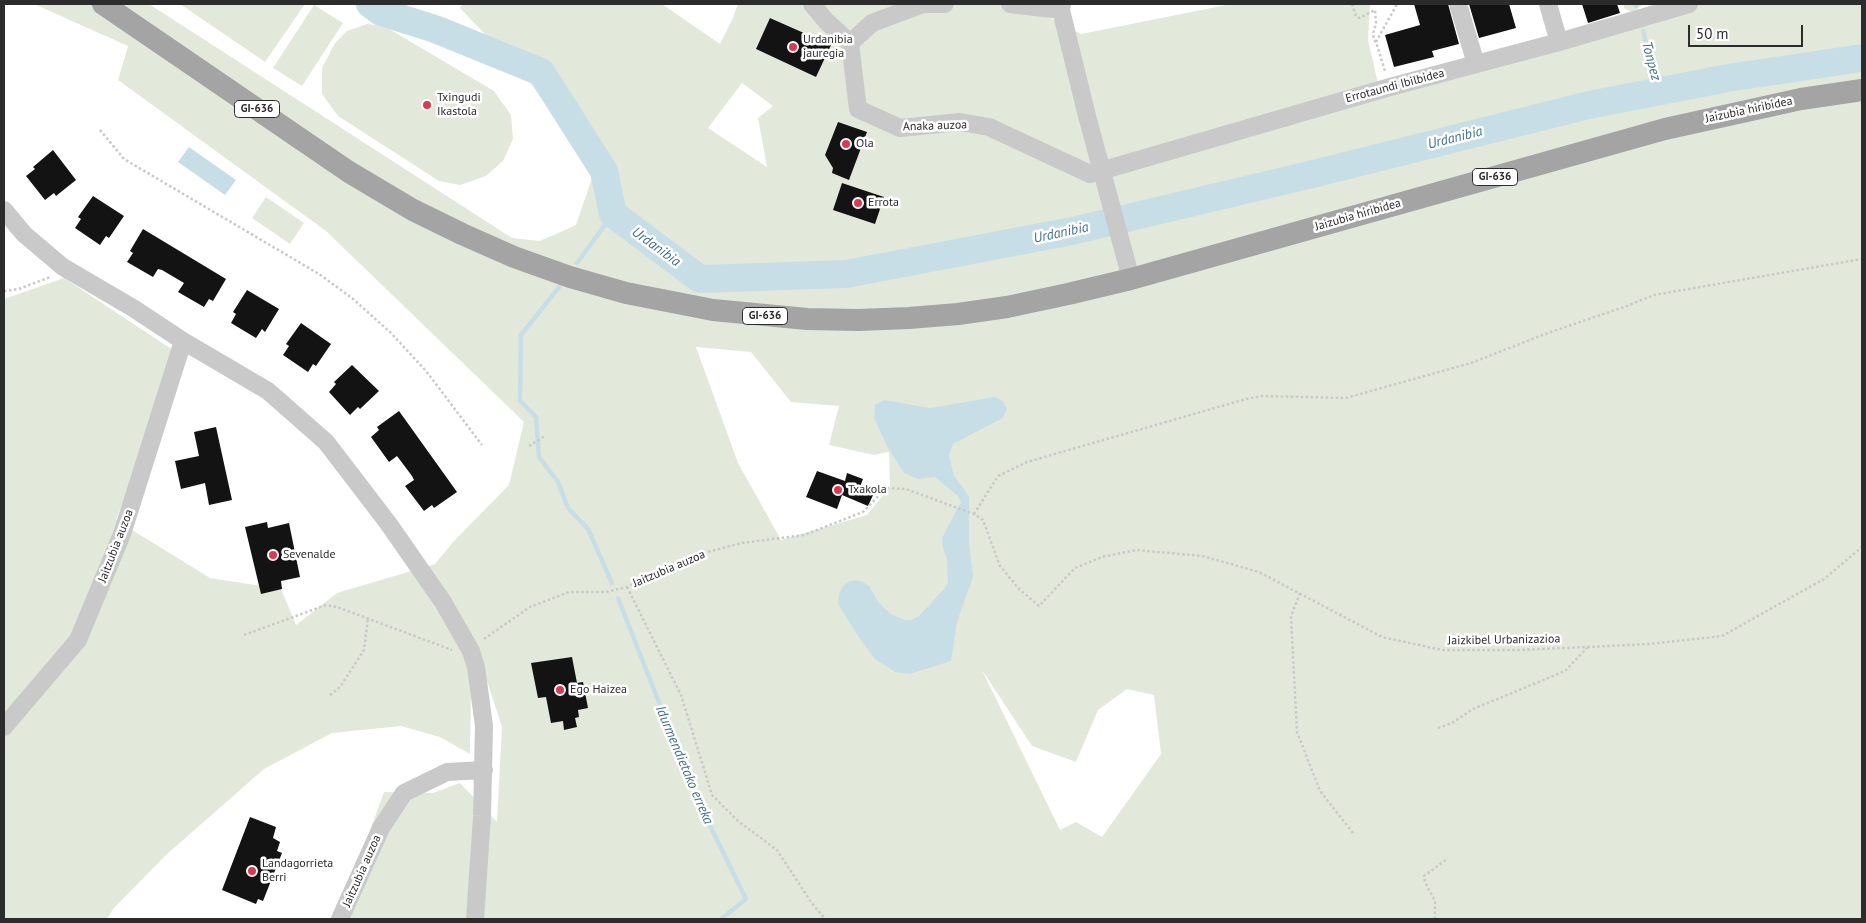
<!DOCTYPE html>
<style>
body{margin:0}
#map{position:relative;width:1866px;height:923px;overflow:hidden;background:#fff;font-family:"PT Sans",sans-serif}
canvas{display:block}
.frame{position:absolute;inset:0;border:5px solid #2c2c2c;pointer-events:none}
.scale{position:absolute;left:1688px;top:25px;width:115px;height:22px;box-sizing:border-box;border:2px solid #2c2c2c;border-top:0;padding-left:6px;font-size:15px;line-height:18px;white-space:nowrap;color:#2c2c2c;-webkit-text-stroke:4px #fff;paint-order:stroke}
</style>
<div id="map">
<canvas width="1866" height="923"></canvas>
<div class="frame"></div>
<div class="scale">50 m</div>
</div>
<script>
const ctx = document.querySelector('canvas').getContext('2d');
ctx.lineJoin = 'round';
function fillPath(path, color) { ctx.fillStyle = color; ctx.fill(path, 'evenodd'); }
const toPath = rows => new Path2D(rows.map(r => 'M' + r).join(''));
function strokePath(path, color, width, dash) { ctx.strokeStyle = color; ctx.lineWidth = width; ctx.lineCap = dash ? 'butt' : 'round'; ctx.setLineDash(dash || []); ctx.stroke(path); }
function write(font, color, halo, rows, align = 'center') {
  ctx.font = font + ' "PT Sans",sans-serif'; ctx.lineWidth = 5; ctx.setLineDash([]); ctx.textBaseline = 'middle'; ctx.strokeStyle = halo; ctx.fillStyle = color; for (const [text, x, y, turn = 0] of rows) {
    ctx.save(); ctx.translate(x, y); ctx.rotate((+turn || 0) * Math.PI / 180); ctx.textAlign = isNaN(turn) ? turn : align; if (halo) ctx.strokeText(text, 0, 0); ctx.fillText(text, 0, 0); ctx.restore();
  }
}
fillPath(toPath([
 [34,4,149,4,512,238,540,241,576,225,593,175,574,135,524,75,460,8,463,4,662,4,720,44,732,20,738,4,1032,4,1029,7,1081,34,1231,4,1370,4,1368,40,1380,92,1689,4,1862,4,1862,919,338,919,384,792,433,793,460,783,497,822,502,727,478,653,471,689,470,754,440,737,401,726,332,733,264,769,166,855,113,909,107,919,4,919,4,299,64,278,179,354,116,520,210,578,281,589,296,625,337,593,435,564,454,541,509,485,524,422,326,231,118,80,128,46],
 [771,18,830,45,816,77,756,49],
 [742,83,773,106,758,118,767,167,708,128],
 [696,347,751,352,791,402,839,406,829,445,874,455,889,452,890,487,867,515,781,540,738,463],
 [982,670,1032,746,1076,762,1098,710,1127,689,1154,695,1161,754,1102,837,1076,822,1060,830],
 [180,4,305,4,265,62],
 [1623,4,1642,4,1642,5,1633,13,1624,8],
 [314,5,343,23,302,86,273,68],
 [367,24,384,26,494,91,511,115,513,139,503,161,486,176,460,185,439,181,338,116,322,94,322,68,335,43,347,31],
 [266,197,304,223,290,244,252,218]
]), '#e3e9da');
fillPath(toPath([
 [189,147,236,180,225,195,178,162],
 [995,397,1003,401,1007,409,1003,418,953,444,949,455,954,476,969,496,969,542,973,577,957,622,951,661,910,674,895,672,875,659,860,639,838,604,839,594,843,586,848,582,855,580,863,582,869,586,879,603,891,614,905,620,912,620,919,616,944,589,948,583,947,560,943,548,942,538,961,502,958,496,935,477,918,479,904,473,887,446,874,418,875,405,884,400,930,408]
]), '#c8dee7');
strokePath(toPath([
 [1636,4,1636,6],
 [1643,31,1659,91],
 [577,263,613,214],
 [560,286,521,335,520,401,536,417,539,457,558,482,568,508,588,529,612,583],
 [618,598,697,799,746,899,721,919]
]), '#c8dee7', 4.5);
strokePath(toPath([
 [370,4,381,12,435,29,541,72,604,171,613,214,700,279,846,274,1072,231,1313,174,1589,105,1728,78,1862,58]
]), '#c8dee7', 28);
fillPath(toPath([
 [1414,4,1448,4,1459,44,1432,51,1434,57,1394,67,1385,35,1420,25],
 [1469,4,1509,4,1516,28,1479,38],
 [1582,4,1617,4,1620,13,1588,23],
 [770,18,831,45,816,77,756,49],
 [838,122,867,132,849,180,832,173,833,168,825,155],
 [53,150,76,180,56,196,54,193,45,200,26,176,35,169,33,167],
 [842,183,884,197,875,224,833,210],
 [93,196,124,216,109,238,106,236,100,245,75,228,81,219,78,217],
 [143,229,226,279,213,301,209,299,204,307,178,292,184,283,162,270,158,269,153,277,127,262,133,253,130,251],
 [247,290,279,309,265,332,262,329,256,338,231,323,236,314,233,312],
 [301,323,331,344,316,366,313,364,308,372,283,355,289,346,286,344],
 [352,365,379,391,360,409,358,407,350,415,329,392,336,384,334,382],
 [399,411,457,492,434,508,432,505,424,511,405,486,414,480,412,476,397,456,389,462,371,437,379,430,377,427],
 [216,427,232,500,209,505,205,483,181,489,175,461,199,456,194,432],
 [817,471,845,481,847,473,863,479,860,487,874,493,868,506,842,495,837,509,806,497],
 [267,522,268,528,289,523,300,577,281,581,282,589,261,594,245,527],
 [572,657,577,683,583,682,588,708,578,710,579,717,575,718,577,727,564,730,563,721,551,723,546,697,538,698,531,663],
 [250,817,276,827,273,838,280,842,277,851,282,853,263,901,258,899,256,904,222,890]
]), '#131313');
strokePath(toPath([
 [1352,4,1356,16,1359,18,1375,10,1376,23,1373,34,1374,40,1376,42,1385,71],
 [1376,42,1397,4],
 [100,130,124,159,319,274,352,298,391,333,426,371,482,445],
 [4,291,19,289,50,277],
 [529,446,545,436],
 [974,514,998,476,1027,462,1246,399,1262,396,1346,398,1471,363,1545,334,1627,306,1654,295,1862,259],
 [627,587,681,695,712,795,738,821,777,850,811,902,825,919],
 [1300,593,1291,616,1297,732,1320,791,1353,833],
 [244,635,326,605,337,607,452,650],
 [484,639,530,607,569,592,606,592,627,587,696,555,742,543,804,535,863,512,886,488,906,489,974,514,983,520,1000,566,1020,590,1039,606,1075,568,1102,557,1136,550,1202,556,1259,572,1382,637,1442,650,1518,650,1588,647,1649,644,1722,636,1824,579,1862,547],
 [330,695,340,687,364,650,368,618],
 [1438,728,1452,723,1473,709,1565,671,1587,648],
 [1435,919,1435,901,1425,882,1424,876,1447,859]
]), '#c9c9c9', 2.5, [2.5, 2.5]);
strokePath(toPath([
 [812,4,826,21,850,43,872,23,923,4,945,4],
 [1010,4,1061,10],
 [1062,4,1061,10,1087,116,1131,279],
 [1458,4,1476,64],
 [1548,4,1559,42],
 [850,43,858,109,900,128,960,122,989,127,1090,174,1390,87,1559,42,1689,4],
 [4,210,24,234,63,267,133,308,183,341,268,391,326,442,388,523,443,602,471,651,476,667,484,726,482,816,475,919],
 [4,727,78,640,122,534,183,341],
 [340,919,381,828,404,793,447,772,484,770]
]), '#c9c9c9', 18);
strokePath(toPath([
 [103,4,349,172,413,210,462,234,514,257,570,277,626,293,713,310,807,319,858,320,909,318,958,314,1007,307,1068,294,1131,279,1665,129,1801,99,1862,90]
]), '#a4a4a4', 22);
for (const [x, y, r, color] of [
 [793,47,5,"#d63b53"],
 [427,105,5,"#d63b53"],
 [846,144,5,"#d63b53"],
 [858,203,5,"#d63b53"],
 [838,490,5,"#d63b53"],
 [273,555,5,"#d63b53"],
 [560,690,5,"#d63b53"],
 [252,871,5,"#d63b53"]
]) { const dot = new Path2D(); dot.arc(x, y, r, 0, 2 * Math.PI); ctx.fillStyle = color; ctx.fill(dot); strokePath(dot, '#fff', 2); }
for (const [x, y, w] of [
 [257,109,45],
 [1495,177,45],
 [765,316,45]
]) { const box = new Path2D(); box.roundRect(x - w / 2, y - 8.5, w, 17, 4); ctx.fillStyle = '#fff'; ctx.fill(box); strokePath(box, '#2c2c2c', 1); }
write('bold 11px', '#2c2c2c', null, [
 ["GI-636",257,109],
 ["GI-636",1495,177],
 ["GI-636",765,316]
]);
write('12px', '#2c2c2c', '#fff', [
 ["Urdanibia",803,40],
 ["jauregia",803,54],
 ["Txingudi",437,98],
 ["Ikastola",437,112],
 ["Ola",856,144],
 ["Errota",868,203],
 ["Txakola",848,490],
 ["Sevenalde",283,555],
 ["Ego Haizea",570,690],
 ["Landagorrieta",262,864],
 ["Berri",262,878]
], 'left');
write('12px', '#2c2c2c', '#fff', [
 ["Errotaundi Ibilbidea",1395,86,-15],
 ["Jaizubia hiribidea",1749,110,-12],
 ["Anaka auzoa",935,126,-2],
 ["Jaizubia hiribidea",1358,215,-16],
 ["Jaitzubia auzoa",116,546,-69],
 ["Jaitzubia auzoa",669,569,-23],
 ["Jaizkibel Urbanizazioa",1504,640,-1],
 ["Jaitzubia auzoa",362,871,-66]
]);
write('italic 14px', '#417187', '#fff', [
 ["Tonpez",1651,61,75],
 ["Urdanibia",1455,138,-14],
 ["Urdanibia",1061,233,-12],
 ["Urdanibia",656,247,36],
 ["Idurmendietako erreka",684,765,67]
]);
</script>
